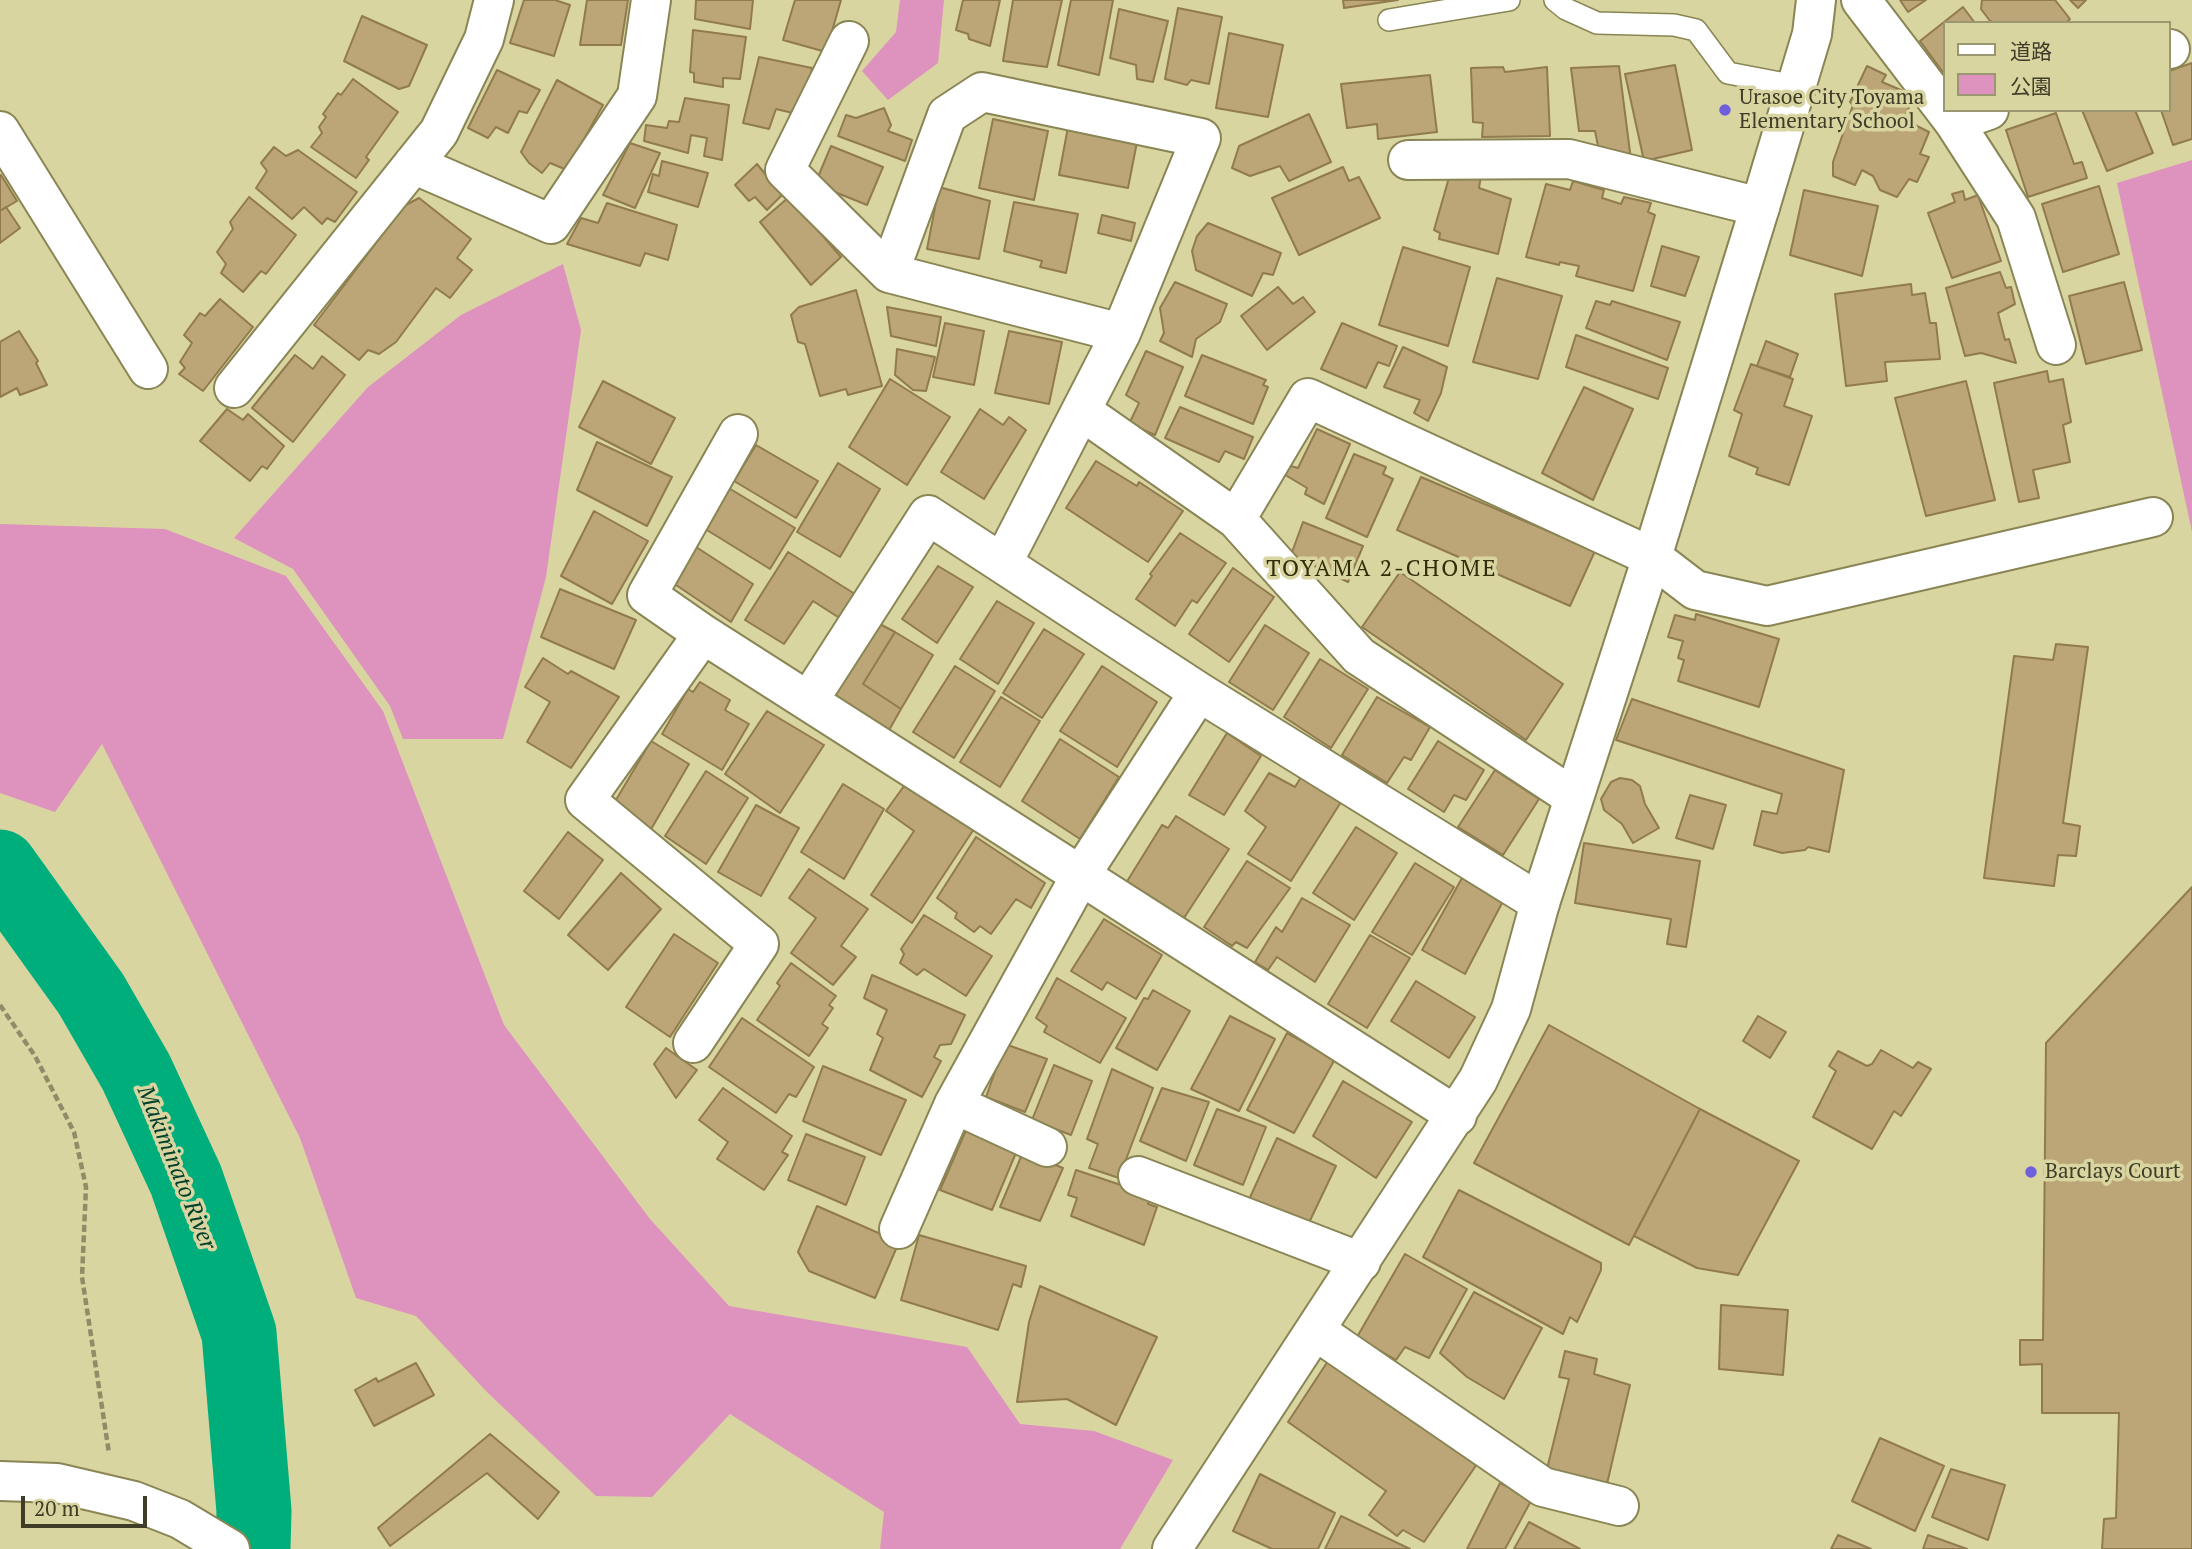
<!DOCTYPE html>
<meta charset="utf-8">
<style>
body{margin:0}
#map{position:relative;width:2192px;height:1549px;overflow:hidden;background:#d9d5a1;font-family:"PT Serif","Noto Sans JP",serif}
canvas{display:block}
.legend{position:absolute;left:1943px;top:21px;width:228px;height:91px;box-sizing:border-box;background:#d9d5a1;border:2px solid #9b9871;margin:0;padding:9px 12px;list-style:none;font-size:21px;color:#3f3d28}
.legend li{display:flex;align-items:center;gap:14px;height:35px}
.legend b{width:35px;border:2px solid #9b9871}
.scale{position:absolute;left:21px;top:1496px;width:126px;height:32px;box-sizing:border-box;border:4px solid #3f3d28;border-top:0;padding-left:9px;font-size:21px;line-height:24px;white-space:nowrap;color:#3f3d28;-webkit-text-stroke:5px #d9d5a1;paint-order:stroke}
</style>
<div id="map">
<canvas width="2192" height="1549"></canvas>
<ul class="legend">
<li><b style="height:9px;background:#fff"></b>道路</li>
<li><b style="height:19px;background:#de92be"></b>公園</li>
</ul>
<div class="scale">20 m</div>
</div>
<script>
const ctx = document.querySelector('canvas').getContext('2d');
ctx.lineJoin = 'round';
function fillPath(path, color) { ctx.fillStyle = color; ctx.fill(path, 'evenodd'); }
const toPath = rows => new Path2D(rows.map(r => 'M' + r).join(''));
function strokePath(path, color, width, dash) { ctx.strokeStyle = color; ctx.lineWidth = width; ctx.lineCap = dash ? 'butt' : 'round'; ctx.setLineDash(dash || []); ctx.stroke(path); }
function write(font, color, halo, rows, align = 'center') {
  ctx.font = font + ' "PT Serif",serif'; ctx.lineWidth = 7; ctx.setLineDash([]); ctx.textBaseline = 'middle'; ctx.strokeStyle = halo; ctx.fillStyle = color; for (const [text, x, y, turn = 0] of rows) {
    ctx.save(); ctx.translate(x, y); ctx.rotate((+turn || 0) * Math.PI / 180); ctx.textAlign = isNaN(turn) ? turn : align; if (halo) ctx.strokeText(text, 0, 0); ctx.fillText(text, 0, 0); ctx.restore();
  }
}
fillPath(toPath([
 [900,0,944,0,938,63,888,100,862,71,896,32],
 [2192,160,2192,532,2117,183],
 [563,264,581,330,546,577,503,739,403,739,390,706,293,569,234,538,368,387,461,315],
 [0,524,165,529,286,576,383,711,504,1025,650,1219,729,1306,967,1347,1020,1424,1094,1431,1173,1460,1120,1549,880,1549,884,1512,730,1414,652,1497,596,1496,487,1392,416,1316,356,1298,300,1138,102,744,55,812,0,793]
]), '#de92be');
strokePath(toPath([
 [0,867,91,994,136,1072,186,1180,239,1333,254,1511,253,1549]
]), '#00ae7b', 75);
const building = toPath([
 [524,0,555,0,570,5,554,56,510,43,524,0],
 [587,0,628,0,621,45,580,45,587,0],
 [696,0,753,0,750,29,695,19,696,0],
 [795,0,841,0,826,52,783,40,795,0],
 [963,0,1000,0,990,46,969,39,968,34,956,30,963,0],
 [1013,0,1062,0,1047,67,1003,61,1013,0],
 [1071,0,1113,0,1099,75,1058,65,1071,0],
 [1343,0,1398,0,1344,8,1343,0],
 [1900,0,1926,0,1908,12,1900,0],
 [1982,0,2055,0,2070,19,2066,23,1996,23,1990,21,1981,9,1982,0],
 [2070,0,2086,0,2078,8,2070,0],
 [1963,7,1975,23,1945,23,1945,75,1920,41,1963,7],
 [1178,8,1222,17,1209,84,1191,80,1187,85,1165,79,1178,8],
 [1119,9,1168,21,1153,82,1137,79,1136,65,1110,58,1119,9],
 [362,16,427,45,409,86,399,89,344,61,362,16],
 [693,30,746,37,740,79,723,78,723,87,694,82,694,73,690,72,693,30],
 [1229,33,1283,45,1268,117,1216,108,1229,33],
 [759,57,812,68,805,116,776,109,769,129,743,123,759,57],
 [2192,63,2192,139,2173,145,2161,110,2169,110,2169,71,2192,63],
 [1675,65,1692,150,1644,161,1625,74,1675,65],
 [1619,66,1631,160,1599,151,1595,131,1579,131,1571,68,1619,66],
 [1867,66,1886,75,1882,82,1915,96,1903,119,1929,132,1920,154,1929,157,1917,182,1909,179,1897,197,1880,190,1873,176,1862,170,1855,185,1833,176,1833,162,1853,105,1850,102,1867,66],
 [1503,67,1505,72,1547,67,1550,136,1482,137,1483,123,1473,122,1471,68,1503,67],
 [497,70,540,90,527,113,519,111,508,133,496,127,488,138,468,128,497,70],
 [1430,75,1437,132,1378,139,1377,124,1347,128,1341,84,1430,75],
 [353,79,398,112,366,157,369,160,356,178,311,147,322,133,319,127,326,117,323,114,338,93,341,95,353,79],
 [557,80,603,105,567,170,550,163,542,173,529,163,521,152,557,80],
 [685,98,729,105,722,160,704,156,707,138,691,135,688,153,644,141,646,125,667,128,669,121,679,122,685,98],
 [884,108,891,125,888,131,912,140,905,161,838,136,846,115,856,118,884,108],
 [2082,110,2135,110,2153,153,2107,171,2082,110],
 [2056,113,2074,164,2082,162,2087,178,2028,197,2006,130,2056,113],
 [1309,114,1331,162,1289,181,1280,166,1250,176,1232,168,1239,146,1309,114],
 [993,119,1048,131,1034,200,979,188,993,119],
 [1068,127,1137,142,1128,188,1059,175,1068,127],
 [630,143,660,153,635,208,603,195,630,143],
 [831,146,883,167,867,205,815,184,831,146],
 [274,147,286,156,298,150,357,192,335,222,327,218,322,224,304,207,292,219,256,188,267,171,261,163,274,147],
 [662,161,708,173,698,207,648,192,653,174,659,176,662,161],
 [757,164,782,195,767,210,755,197,749,201,735,185,757,164],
 [1343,167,1349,181,1359,177,1380,218,1299,255,1272,198,1343,167],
 [1450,174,1481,176,1479,188,1511,199,1498,254,1439,239,1440,233,1434,230,1450,174],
 [1,175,17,201,0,211,0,176,1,175],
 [1573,181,1604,190,1602,198,1621,204,1624,197,1651,203,1648,212,1655,215,1633,291,1576,276,1579,266,1560,262,1559,265,1526,257,1546,184,1570,190,1573,181],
 [2099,186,2119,254,2063,272,2042,204,2099,186],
 [939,187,990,201,979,259,927,249,939,187],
 [1804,190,1878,206,1862,276,1790,255,1804,190],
 [1963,191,1965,200,1978,195,2001,261,1952,278,1928,213,1955,202,1952,194,1963,191],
 [249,197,296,235,266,274,261,271,243,292,221,273,226,264,217,252,233,229,230,222,249,197],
 [789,197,841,257,811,285,760,222,789,197],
 [419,198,471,239,457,258,472,270,450,298,436,288,396,342,379,354,368,350,359,360,314,325,404,206,419,198],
 [1014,202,1078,214,1066,273,1040,267,1042,261,1004,251,1014,202],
 [607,203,677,225,668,260,645,253,640,266,567,244,581,218,598,223,607,203],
 [6,207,20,228,0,243,0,211,6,207],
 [1102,215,1135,223,1131,241,1098,233,1102,215],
 [1208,223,1281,253,1273,275,1263,273,1252,296,1196,270,1192,251,1197,236,1208,223],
 [1662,246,1699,257,1685,296,1651,286,1662,246],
 [1403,247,1470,267,1448,346,1379,325,1403,247],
 [2000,272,2006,288,2011,287,2015,304,1998,313,2005,340,2009,339,2016,363,1981,353,1965,356,1946,288,2000,272],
 [1497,278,1562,296,1538,379,1473,362,1497,278],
 [1175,282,1227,304,1220,322,1196,339,1192,357,1160,341,1164,333,1160,308,1175,282],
 [2124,282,2142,350,2086,364,2069,296,2124,282],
 [1911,284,1912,295,1925,293,1930,323,1936,323,1940,359,1885,362,1887,381,1846,386,1835,294,1911,284],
 [1278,287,1293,304,1303,297,1315,312,1267,350,1241,316,1278,287],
 [856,290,882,386,848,395,846,389,820,396,805,344,798,342,791,315,799,307,856,290],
 [220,299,253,327,203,391,179,374,185,368,180,362,192,343,184,335,200,313,205,316,220,299],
 [1596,301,1610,305,1612,301,1680,322,1667,360,1586,328,1596,301],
 [887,307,941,317,936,346,891,336,887,307],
 [945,323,984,331,974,385,933,377,945,323],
 [1342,323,1397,346,1389,366,1378,362,1366,388,1321,369,1342,323],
 [19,331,38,361,36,363,47,385,20,395,17,388,0,397,0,342,19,331],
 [1009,331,1062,342,1049,404,995,393,1009,331],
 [1576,335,1668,368,1658,399,1566,367,1576,335],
 [1766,341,1798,354,1790,377,1757,366,1766,341],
 [1403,347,1447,367,1441,393,1428,421,1414,413,1420,400,1384,387,1403,347],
 [897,349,935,357,926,391,913,390,895,375,897,349],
 [1146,351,1183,367,1155,435,1129,424,1139,403,1126,395,1146,351],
 [295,355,313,369,322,356,345,375,293,442,252,408,295,355],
 [1202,355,1266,380,1263,385,1268,387,1253,424,1185,396,1202,355],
 [1751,364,1793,379,1784,406,1812,416,1789,485,1756,474,1758,468,1729,456,1742,414,1734,410,1751,364],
 [2047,371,2049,382,2063,379,2071,422,2063,425,2070,462,2033,470,2039,498,2019,502,1994,383,2047,371],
 [890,379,950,417,907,485,849,447,890,379],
 [603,381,675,418,651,464,579,427,603,381],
 [1966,381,1995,500,1926,516,1895,398,1966,381],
 [1584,387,1633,409,1593,500,1542,473,1584,387],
 [1180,407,1253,437,1244,459,1225,451,1219,462,1165,438,1180,407],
 [227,409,243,420,248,414,284,446,267,469,262,466,250,481,200,441,227,409],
 [980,409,1003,425,1009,417,1026,430,984,499,941,472,980,409],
 [1317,429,1350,444,1324,504,1305,494,1307,488,1282,473,1287,465,1298,468,1317,429],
 [597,442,672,477,647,526,577,490,597,442],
 [756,445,818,481,796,518,734,481,756,445],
 [1354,454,1386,467,1383,474,1393,479,1367,537,1326,518,1354,454],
 [1096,461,1137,486,1139,482,1183,511,1148,562,1066,508,1096,461],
 [838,463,880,489,840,557,797,532,838,463],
 [1421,477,1595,551,1570,606,1397,530,1421,477],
 [727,487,795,528,770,569,702,527,727,487],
 [594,511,648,541,612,604,561,576,594,511],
 [1303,522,1363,546,1348,582,1291,555,1303,522],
 [1180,533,1226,563,1197,603,1192,600,1175,626,1136,599,1152,576,1150,574,1180,533],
 [693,545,753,584,731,622,670,581,693,545],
 [788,552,855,594,841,619,813,601,784,644,745,620,788,552],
 [938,566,973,587,937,643,902,619,938,566],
 [1233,568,1274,597,1229,662,1189,634,1233,568],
 [1400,572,1563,684,1526,740,1362,627,1400,572],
 [560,589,636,620,614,669,541,637,560,589],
 [997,601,1034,623,998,684,960,659,997,601],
 [1696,614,1779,639,1759,707,1678,681,1684,660,1678,658,1683,641,1668,637,1675,615,1695,620,1696,614],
 [874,621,895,632,863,684,901,709,888,732,834,697,836,680,874,621],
 [1265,625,1309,653,1273,710,1229,682,1265,625],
 [1044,629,1084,654,1042,718,1003,693,1044,629],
 [895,632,933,655,901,709,863,684,895,632],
 [2056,644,2088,647,2063,823,2080,826,2076,856,2058,855,2054,886,1984,878,2014,656,2053,660,2056,644],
 [543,658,568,674,571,671,619,697,571,768,527,742,550,702,525,687,543,658],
 [1320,659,1368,689,1331,748,1284,717,1320,659],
 [955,666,995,691,954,758,913,732,955,666],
 [1102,666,1157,702,1117,767,1060,731,1102,666],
 [700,682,730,700,725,710,749,724,722,770,662,734,688,689,693,692,700,682],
 [1001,697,1040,721,1000,787,960,762,1001,697],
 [1377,697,1430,727,1411,760,1404,757,1387,783,1342,755,1377,697],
 [1632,699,1844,770,1829,852,1808,847,1805,850,1782,853,1754,845,1762,811,1777,814,1782,794,1616,740,1632,699],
 [767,711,824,745,780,813,725,774,767,711],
 [1227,733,1261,756,1224,815,1189,795,1227,733],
 [1060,739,1119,777,1080,839,1022,801,1060,739],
 [651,741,689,764,650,831,610,810,651,741],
 [1438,741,1484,770,1466,800,1454,795,1444,812,1408,789,1438,741],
 [1495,770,1539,799,1503,855,1458,827,1495,770],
 [706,771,748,798,706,864,665,836,706,771],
 [1269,773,1295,787,1301,777,1341,802,1291,881,1248,854,1266,827,1245,811,1269,773],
 [1620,778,1632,780,1640,786,1645,804,1659,828,1633,843,1622,824,1604,810,1601,799,1611,782,1620,778],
 [843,784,884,809,844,879,801,852,843,784],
 [904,786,974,829,912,923,871,895,914,831,886,811,904,786],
 [1690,795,1726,805,1713,849,1676,838,1690,795],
 [756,805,799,828,761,896,718,872,756,805],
 [1176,816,1229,849,1184,918,1126,883,1162,825,1168,828,1176,816],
 [1356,827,1397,853,1354,920,1313,893,1356,827],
 [568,832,603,860,559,919,524,891,568,832],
 [976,837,1045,883,1031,908,1016,899,991,934,980,926,974,932,955,918,957,913,937,898,976,837],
 [1584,843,1700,861,1686,947,1667,944,1671,919,1575,903,1584,843],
 [1247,861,1290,888,1247,948,1236,942,1232,946,1204,927,1247,861],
 [1415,863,1454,887,1412,955,1372,932,1415,863],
 [809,869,868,909,841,946,856,957,833,985,791,953,816,918,789,898,809,869],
 [621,873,661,909,608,970,568,935,621,873],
 [1462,878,1502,903,1465,974,1422,950,1462,878],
 [2192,887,2192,1549,2102,1549,2104,1519,2116,1518,2119,1413,2042,1413,2042,1364,2020,1365,2020,1340,2043,1340,2046,1043,2192,887],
 [1302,898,1350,925,1315,982,1277,957,1268,970,1255,962,1276,927,1282,932,1302,898],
 [924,915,992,956,966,996,924,969,917,975,900,963,904,954,901,949,924,915],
 [1104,919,1162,955,1136,999,1107,982,1102,990,1071,971,1104,919],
 [674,934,718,963,670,1037,626,1007,674,934],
 [1370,935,1410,958,1367,1028,1328,1004,1370,935],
 [791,963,836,996,829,1005,833,1008,822,1024,828,1028,809,1056,757,1020,780,986,777,983,791,963],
 [872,975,965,1015,951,1044,940,1045,934,1057,941,1061,922,1097,870,1070,883,1038,877,1034,887,1010,864,998,872,975],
 [1057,978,1126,1018,1100,1063,1044,1032,1047,1026,1036,1018,1057,978],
 [1416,981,1475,1017,1449,1058,1391,1021,1416,981],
 [1153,990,1190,1011,1157,1070,1116,1048,1144,998,1148,999,1153,990],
 [1230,1016,1275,1039,1239,1111,1191,1089,1230,1016],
 [1758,1016,1786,1032,1770,1058,1743,1041,1758,1016],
 [742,1018,814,1067,796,1097,789,1094,776,1113,709,1067,742,1018],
 [1549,1025,1700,1109,1629,1245,1474,1163,1549,1025],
 [1287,1033,1335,1059,1294,1133,1247,1110,1287,1033],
 [1005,1044,1047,1059,1025,1112,986,1097,1005,1044],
 [666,1048,697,1070,676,1098,654,1064,666,1048],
 [1881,1050,1913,1068,1918,1062,1931,1069,1901,1116,1894,1111,1872,1149,1813,1117,1836,1071,1829,1066,1838,1051,1867,1066,1872,1064,1881,1050],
 [1054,1065,1092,1081,1071,1135,1032,1120,1054,1065],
 [823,1066,906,1100,881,1155,803,1121,823,1066],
 [1112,1069,1153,1088,1119,1178,1089,1168,1098,1144,1087,1139,1112,1069],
 [1343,1081,1412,1122,1376,1178,1313,1136,1343,1081],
 [723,1088,792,1136,782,1152,788,1155,764,1190,717,1159,728,1142,699,1120,723,1088],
 [1162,1088,1209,1102,1186,1161,1140,1141,1162,1088],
 [1217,1109,1266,1127,1243,1185,1194,1165,1217,1109],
 [1700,1109,1799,1161,1738,1275,1697,1268,1634,1236,1700,1109],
 [967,1128,1018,1148,992,1210,940,1190,967,1128],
 [806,1134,865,1157,846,1205,788,1180,806,1134],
 [1277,1138,1336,1166,1306,1229,1247,1204,1277,1138],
 [1023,1152,1063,1168,1040,1221,1000,1207,1023,1152],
 [1076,1170,1151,1195,1148,1204,1157,1207,1144,1245,1071,1216,1077,1198,1068,1195,1076,1170],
 [1459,1190,1601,1263,1601,1270,1577,1322,1570,1317,1563,1334,1423,1257,1459,1190],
 [817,1206,899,1242,875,1298,809,1271,798,1252,817,1206],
 [919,1235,1026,1266,1021,1287,1013,1284,998,1330,901,1300,919,1235],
 [1405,1254,1467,1289,1429,1358,1405,1347,1396,1360,1357,1337,1405,1254],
 [1040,1286,1157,1337,1116,1425,1067,1399,1017,1402,1029,1322,1040,1286],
 [1474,1292,1542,1328,1504,1399,1467,1377,1440,1353,1474,1292],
 [1721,1305,1788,1310,1783,1375,1719,1369,1721,1305],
 [1565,1351,1597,1359,1594,1374,1630,1385,1607,1484,1547,1469,1569,1379,1559,1377,1565,1351],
 [1328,1361,1477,1464,1424,1542,1403,1530,1397,1536,1369,1515,1386,1491,1288,1422,1328,1361],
 [416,1363,434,1395,374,1426,355,1390,376,1378,378,1382,416,1363],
 [490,1434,559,1492,538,1519,487,1473,390,1546,378,1528,490,1434],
 [1880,1438,1944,1466,1915,1531,1852,1501,1880,1438],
 [1951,1469,2005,1485,1988,1540,1932,1517,1951,1469],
 [1260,1474,1335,1513,1318,1549,1272,1549,1233,1531,1260,1474],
 [1500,1483,1532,1499,1505,1549,1467,1549,1500,1483],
 [1341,1516,1410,1549,1325,1549,1341,1516],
 [1529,1522,1580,1549,1514,1549,1529,1522],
 [1838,1535,1871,1549,1831,1549,1838,1535],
 [1928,1535,1967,1549,1923,1549,1928,1535]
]);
fillPath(building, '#bca577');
strokePath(building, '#917b4e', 2);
const service = toPath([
 [1555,0,1566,9,1597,23,1674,25,1696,30,1728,73,1796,86],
 [1389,20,1509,0]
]);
const minor = toPath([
 [1861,0,1954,122,2016,218,2056,345],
 [849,41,785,170,889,273],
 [2169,49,2170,49],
 [1954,122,1989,110],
 [0,131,148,369],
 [1408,160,1569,159,1760,207],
 [413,164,551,224,637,96,651,0],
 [234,388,439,132,484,39,494,0],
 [1083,412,1236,519,1308,398,1652,557,1695,590,1767,606,2153,517],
 [1236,519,1359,656,1573,797],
 [1003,562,1121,333,1201,138,982,92,947,115,889,273,1121,333],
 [703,634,647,595,738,434],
 [809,700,928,515,1199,692,1540,903,1511,1009,1478,1080,1172,1549],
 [693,1043,759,944,585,800,703,634,1457,1116],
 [954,1104,1047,1147],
 [1138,1176,1361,1262],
 [899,1229,954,1104,1082,873,1199,692],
 [1316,1331,1543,1487,1619,1506]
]);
const tertiary = toPath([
 [1540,903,1652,557,1760,207,1812,34,1816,0],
 [0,1481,57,1483,134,1501,180,1519,230,1549]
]);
strokePath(service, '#898554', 24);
strokePath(minor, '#898554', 42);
strokePath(tertiary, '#898554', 42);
strokePath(toPath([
 [0,1005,35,1056,74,1132,86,1187,82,1277,109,1453]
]), '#8f8c67', 4.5, [7, 3.5]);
strokePath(service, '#fff', 21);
strokePath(minor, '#fff', 38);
strokePath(tertiary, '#fff', 38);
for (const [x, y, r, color] of [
 [1725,110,7,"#6e60da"],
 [2031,1172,7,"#6e60da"]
]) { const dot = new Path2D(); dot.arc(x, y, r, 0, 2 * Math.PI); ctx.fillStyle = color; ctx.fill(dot); strokePath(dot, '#d9d5a1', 2.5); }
write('21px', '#3f3d28', '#d9d5a1', [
 ["Urasoe City Toyama",1739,98],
 ["Elementary School",1739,122],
 ["Barclays Court",2045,1172]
], 'left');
ctx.letterSpacing = '2px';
write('23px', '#312d08', '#d9d5a1', [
 ["TOYAMA 2-CHOME",1382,569]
]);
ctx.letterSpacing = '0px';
write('italic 23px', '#02402b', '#d9d5a1', [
 ["Makiminato River",176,1168,68]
]);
</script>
